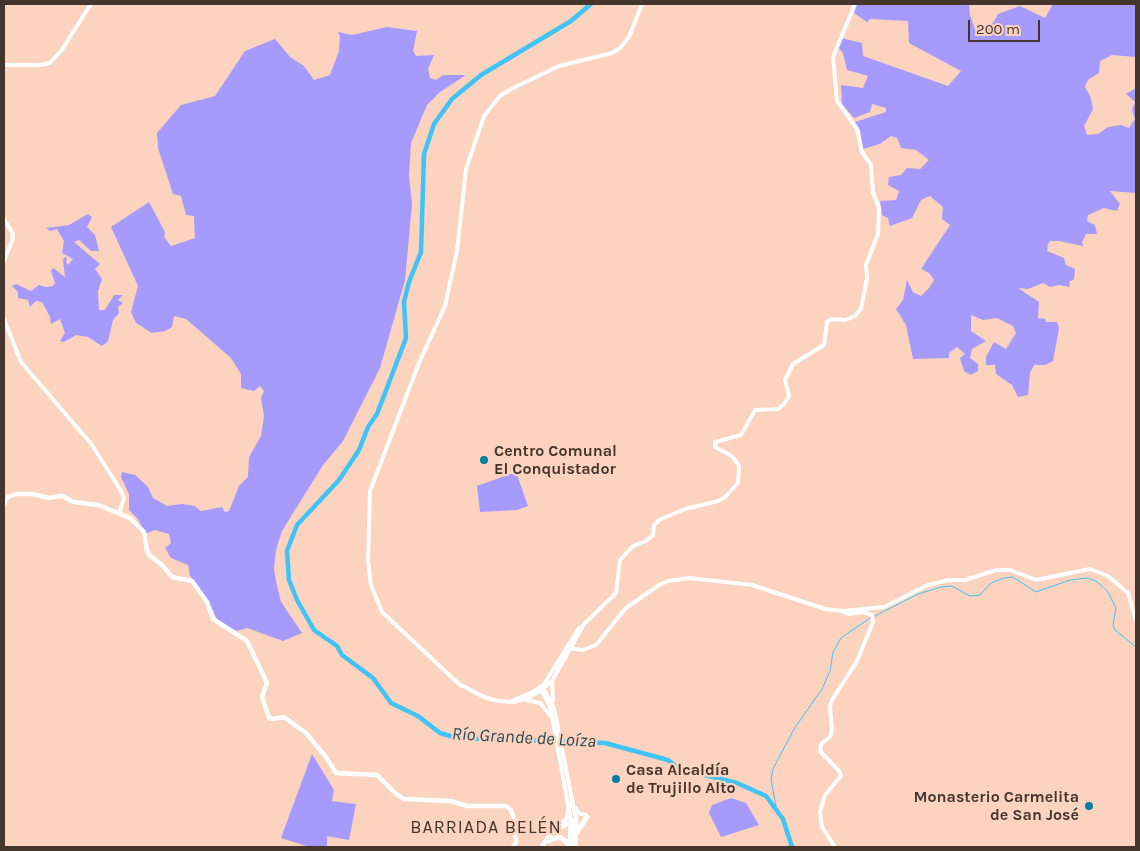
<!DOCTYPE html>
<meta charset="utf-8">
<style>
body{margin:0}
#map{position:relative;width:1140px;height:851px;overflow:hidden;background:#fbd3bf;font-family:Karla,sans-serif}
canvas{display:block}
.frame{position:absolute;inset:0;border:5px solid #44352d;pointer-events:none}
.scale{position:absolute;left:968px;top:20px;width:72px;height:22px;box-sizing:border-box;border:2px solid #44352d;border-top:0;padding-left:6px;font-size:15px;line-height:18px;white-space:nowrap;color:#44352d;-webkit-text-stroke:4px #fbd3bf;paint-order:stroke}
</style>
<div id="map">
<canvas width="1140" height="851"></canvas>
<div class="frame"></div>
<div class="scale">200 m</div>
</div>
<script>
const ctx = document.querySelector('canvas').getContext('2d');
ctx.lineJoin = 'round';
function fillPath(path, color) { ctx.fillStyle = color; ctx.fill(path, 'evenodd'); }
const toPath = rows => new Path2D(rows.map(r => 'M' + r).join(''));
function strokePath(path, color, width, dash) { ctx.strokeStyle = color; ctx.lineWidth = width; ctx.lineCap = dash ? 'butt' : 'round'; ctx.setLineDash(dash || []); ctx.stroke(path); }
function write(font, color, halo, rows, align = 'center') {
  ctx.font = font + ' Karla,sans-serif'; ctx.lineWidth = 4.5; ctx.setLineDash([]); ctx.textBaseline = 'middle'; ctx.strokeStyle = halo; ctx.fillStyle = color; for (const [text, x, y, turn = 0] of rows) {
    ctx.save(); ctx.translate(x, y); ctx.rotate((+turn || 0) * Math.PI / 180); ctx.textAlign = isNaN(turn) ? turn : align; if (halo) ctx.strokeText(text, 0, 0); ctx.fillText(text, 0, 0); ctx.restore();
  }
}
fillPath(toPath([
 [857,4,969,4,970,15,976,32,993,23,998,14,1020,6,1045,18,1053,4,1136,4,1136,57,1112,55,1100,61,1099,73,1088,80,1085,87,1091,98,1093,109,1084,126,1087,135,1098,134,1108,127,1121,125,1129,128,1135,119,1132,110,1135,102,1126,94,1136,88,1136,193,1110,191,1120,204,1117,211,1104,208,1088,215,1087,221,1095,225,1097,234,1086,234,1082,242,1083,246,1059,241,1050,241,1048,244,1047,251,1064,258,1066,265,1075,269,1074,279,1069,282,1070,287,1059,285,1050,287,1043,283,1028,289,1018,288,1039,302,1038,318,1045,319,1046,322,1057,322,1059,328,1053,361,1045,365,1034,365,1030,373,1028,395,1018,397,1012,385,996,374,995,365,986,365,986,357,994,342,1006,349,1016,333,1013,326,997,318,983,320,971,315,971,331,986,341,972,349,970,358,978,364,978,371,971,375,964,371,960,358,965,354,957,347,949,353,949,358,913,359,906,325,896,309,903,300,907,280,913,292,921,296,929,288,934,280,929,273,921,269,950,225,942,219,943,207,930,196,921,200,912,218,890,226,888,218,882,215,880,201,896,200,899,191,888,185,889,177,901,175,907,168,920,169,929,160,916,150,901,148,897,138,891,136,880,144,863,149,860,130,855,122,886,112,886,108,872,104,870,112,854,118,842,104,841,85,863,88,868,76,847,70,843,53,838,47,841,38,862,43,863,56,948,86,961,71,909,43,908,21,870,19,867,22,854,13],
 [387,27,417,31,413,51,416,56,434,55,428,69,430,78,436,80,443,75,466,75,440,92,427,105,411,143,409,176,412,204,405,280,380,368,343,441,323,465,282,531,276,550,274,569,276,581,281,602,302,633,283,641,247,628,237,631,219,623,208,601,190,576,188,565,171,558,165,548,171,543,169,534,155,530,145,534,138,519,129,510,129,494,121,477,122,472,135,475,148,487,153,498,167,506,182,504,195,506,201,511,222,507,225,512,229,511,239,486,248,477,249,457,261,436,264,416,261,398,264,391,260,386,254,391,241,388,241,374,231,358,186,319,174,316,172,327,165,331,152,333,136,323,131,312,138,286,111,227,149,202,165,232,164,237,171,246,195,238,194,216,186,215,181,196,173,194,158,148,157,133,181,105,215,96,245,51,275,39,290,57,304,66,314,80,330,75,339,51,340,37,338,32,352,35],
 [88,214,92,217,87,227,95,235,99,251,91,251,79,240,74,242,100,264,95,269,102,279,98,291,99,310,105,310,114,295,123,295,118,300,123,303,118,307,119,313,113,320,108,341,102,346,88,337,76,335,64,342,60,341,65,333,60,319,51,324,50,317,42,302,36,301,30,307,28,300,18,298,18,292,12,286,16,284,31,291,39,285,46,287,53,286,55,283,51,271,53,268,65,277,63,260,65,257,67,258,66,262,68,265,73,259,62,253,64,241,57,229,50,231,46,228,69,225],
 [516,472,528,506,517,510,480,512,477,486],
 [312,754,334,790,332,801,356,804,349,840,327,836,327,847,310,847,281,838],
 [731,798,746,803,759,825,721,837,709,813,712,805]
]), '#a79afd');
strokePath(toPath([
 [875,616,918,594,941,587,952,586,970,596,980,595,991,583,1004,578,1013,577,1036,592,1070,580,1087,578,1096,581,1108,592,1116,608,1113,625,1115,630,1136,647],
 [777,812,771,779,773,769,794,729,822,689,830,671,833,652,841,638,870,618]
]), '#40c3f6', 1);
strokePath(toPath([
 [591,4,571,21,481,75,452,99,434,124,424,154,421,252,409,282,404,302,406,338,377,414,368,427,359,450,339,480,297,525,287,551,289,580,297,600,314,630,337,646,342,655,373,678,391,703,418,716,440,733,457,738,605,743,668,760,680,769,737,783,766,796,783,819,792,847]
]), '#40c3f6', 4.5);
strokePath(toPath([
 [642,4,629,37,620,48,612,53,559,66,509,90,500,96,484,116,466,169,457,251,445,306,419,363,370,491,368,561,371,585,382,612,459,684,484,697,498,701,514,702,528,698,542,690,552,681,584,624,616,593,620,560,633,546,646,541,653,535,654,525,659,520,685,509,718,501,725,497,738,483,739,466,732,456,715,447,715,442,741,435,755,410,778,409,784,404,789,396,785,380,793,364,824,345,827,322,832,319,845,320,855,316,861,309,867,278,866,265,878,234,879,208,873,192,871,165,862,152,857,129,837,101,833,57,855,4],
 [4,65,40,65,50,63,61,51,91,4],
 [4,219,13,234,12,241,4,261],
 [4,319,21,362,92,445,121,491,124,498,119,513],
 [842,611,884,607,928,585,949,580,965,580,996,570,1010,570,1036,580,1090,569,1108,576,1128,593,1136,620],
 [567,648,583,650,596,645,626,608,659,585,668,581,689,578,752,585,825,609,842,611,848,614,863,612,872,615,873,622,857,661,832,700,830,706,832,730,830,737,821,744,820,751,839,771,841,776,825,795,820,812,822,827,835,847],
 [552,681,553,701],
 [542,686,554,708,576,820],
 [540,688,550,706,571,821],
 [526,700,540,703,550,715],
 [511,701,533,692,544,684,579,628],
 [576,808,578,813,586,815]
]), '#fff', 4);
strokePath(toPath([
 [4,504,8,497,16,494,33,494,48,498,62,496,74,502,98,505,130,518,144,532,147,551,150,556,161,564,172,577,192,581,207,602,213,619,247,641,267,683,262,697,269,718,273,719,284,717,306,733,326,757,336,773,377,775,396,794,404,799,451,801,467,806,506,806,511,810,514,819,516,842,513,847],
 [561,824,567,818,569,804],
 [542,846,552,832,573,821]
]), '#fff', 4.5);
strokePath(toPath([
 [577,832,587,817],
 [547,841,559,837,566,841,568,847],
 [570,847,571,821],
 [575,847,576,820]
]), '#fff', 5);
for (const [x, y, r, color] of [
 [484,460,5,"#027da4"],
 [616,779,5,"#027da4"],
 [1089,806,5,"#027da4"]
]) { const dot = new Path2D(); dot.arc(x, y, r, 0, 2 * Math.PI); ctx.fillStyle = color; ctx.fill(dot); strokePath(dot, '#fbd3bf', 2); }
write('bold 16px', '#44352d', '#fbd3bf', [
 ["Centro Comunal",494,451],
 ["El Conquistador",494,469],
 ["Casa Alcaldía",626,770],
 ["de Trujillo Alto",626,788],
 ["Monasterio Carmelita",1079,797,"right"],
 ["de San José",1079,815,"right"]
], 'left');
write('italic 18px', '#2e4955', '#fbd3bf', [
 ["Río Grande de Loíza",524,738,3]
]);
ctx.letterSpacing = '1px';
write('18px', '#44352d', '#fbd3bf', [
 ["BARRIADA BELÉN",486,828]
]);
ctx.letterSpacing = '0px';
</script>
